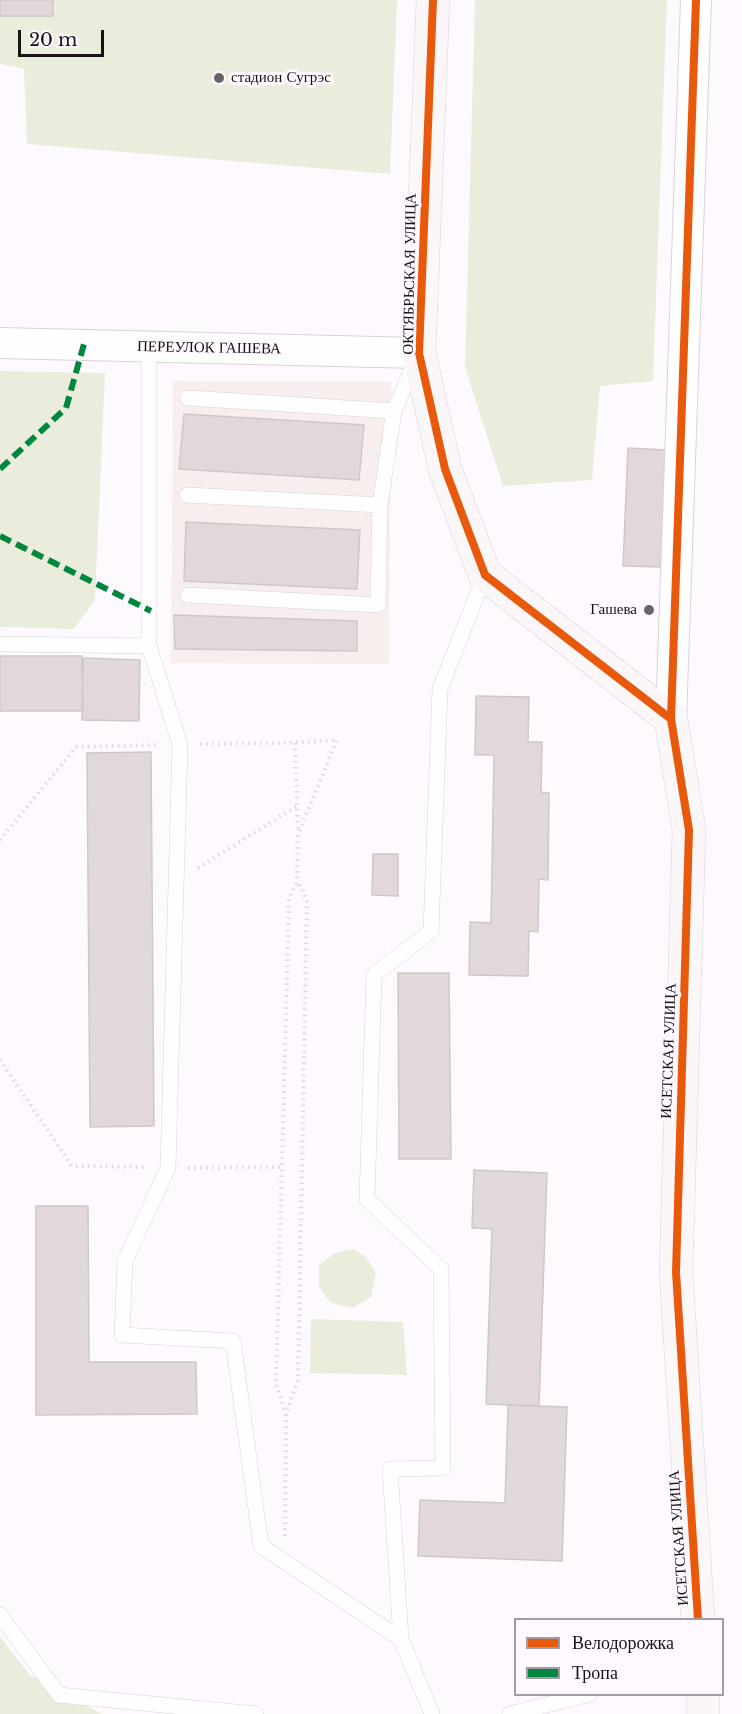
<!DOCTYPE html>
<meta charset="utf-8">
<style>
body{margin:0}
#map{position:relative;width:742px;height:1714px;overflow:hidden;background:#fef9fe;font-family:"Libre Baskerville",serif}
canvas{display:block}
.legend{position:absolute;left:514px;top:1618px;width:210px;height:78px;box-sizing:border-box;background:#fff8ff;border:2px solid #a39ca2;margin:0;padding:8px 10px;list-style:none;font-size:18px;color:#181217}
.legend li{display:flex;align-items:center;gap:12px;height:30px}
.legend b{width:30px;border:2px solid #a39ca2}
.scale{position:absolute;left:18px;top:30px;width:86px;height:27px;box-sizing:border-box;border:3px solid #181217;border-top:0;padding-left:8px;font-size:18px;line-height:21px;white-space:nowrap;color:#181217;-webkit-text-stroke:4px #fff8ff;paint-order:stroke}
</style>
<div id="map">
<canvas width="742" height="1714"></canvas>
<ul class="legend">
<li><b style="height:8px;background:#e8590c"></b>Велодорожка</li>
<li><b style="height:8px;background:#00873e"></b>Тропа</li>
</ul>
<div class="scale">20 m</div>
</div>
<script>
const ctx = document.querySelector('canvas').getContext('2d');
ctx.lineJoin = 'round';
function fill(path, color) { ctx.fillStyle = color; ctx.fill(path, 'evenodd'); }
const poly = rows => new Path2D(rows.map(r => 'M' + r).join(''));
function stroke(path, color, width, dash) { ctx.strokeStyle = color; ctx.lineWidth = width; ctx.lineCap = dash ? 'butt' : 'round'; ctx.setLineDash(dash || []); ctx.stroke(path); }
function write(font, color, halo, rows, align = 'center') {
  ctx.font = font + ' "Libre Baskerville",serif'; ctx.lineWidth = 6; ctx.setLineDash([]); ctx.textBaseline = 'middle'; ctx.strokeStyle = halo; ctx.fillStyle = color; for (const [text, x, y, turn = 0] of rows) {
    ctx.save(); ctx.translate(x, y); ctx.rotate((+turn || 0) * Math.PI / 180); ctx.textAlign = isNaN(turn) ? turn : align; if (halo) ctx.strokeText(text, 0, 0); ctx.fillText(text, 0, 0); ctx.restore();
  }
}
fill(poly([
 [173,381,391,382,389,664,171,663]
]), '#f8eeed');
fill(poly([
 [53,0,397,0,390,174,27,144,24,69,0,64,0,16,53,16],
 [475,0,667,0,653,381,600,386,592,480,503,486,465,367],
 [0,371,105,373,95,600,74,629,0,627],
 [353,1249,366,1257,376,1272,371,1297,352,1308,331,1303,319,1287,319,1265,335,1253],
 [311,1319,403,1322,407,1375,310,1373],
 [0,1637,30,1675,102,1714,0,1714]
]), '#eaeddb');
const building = poly([
 [0,0,53,0,53,16,0,16,0,0],
 [184,414,364,425,359,480,179,469,184,414],
 [628,448,666,450,661,567,623,566,628,448],
 [186,522,360,530,357,589,184,581,186,522],
 [174,615,357,621,357,651,175,649,174,615],
 [0,656,82,656,83,711,0,711,0,656],
 [83,658,140,660,139,721,82,720,83,658],
 [476,696,529,697,528,742,542,742,541,792,549,793,548,880,539,879,538,932,529,931,528,976,469,975,470,922,491,923,494,755,475,755,476,696],
 [151,752,154,1126,90,1127,87,753,151,752],
 [373,854,398,854,398,896,372,895,373,854],
 [398,973,449,973,451,1159,399,1159,398,973],
 [474,1170,547,1173,539,1406,486,1404,492,1229,472,1228,474,1170],
 [36,1206,88,1206,89,1362,196,1362,197,1414,36,1415,36,1206],
 [508,1405,567,1407,562,1561,418,1556,420,1500,505,1503,508,1405]
]);
fill(building, '#e2d7d9');
stroke(building, '#cfc8c9', 1.5);
const lane = poly([
 [149,347,149,646,180,745,168,1168,125,1261,122,1335,233,1341,261,1546,401,1639],
 [188,398,394,411],
 [187,495,380,505],
 [188,595,378,605,380,505,394,411,416,360],
 [0,644,149,646],
 [0,1615,59,1695,256,1714],
 [432,1714,401,1639,390,1469,443,1468,441,1269,367,1199,374,975,431,931,440,689,485,575],
 [510,1714,590,1694]
]);
const street = poly([
 [0,343,419,353],
 [671,719,696,0]
]);
const secondary = poly([
 [433,0,419,353,445,469,485,575,671,719,689,830,676,1272,698,1620],
 [703,1694,703,1714]
]);
stroke(lane, '#d8d3d8', 16);
stroke(street, '#d8d3d8', 32);
stroke(secondary, '#d8d3d8', 34);
stroke(poly([
 [295,743,298,832],
 [200,744,285,743,337,740,298,834,297,881,289,899,276,1385,286,1414],
 [0,840,76,747,159,745],
 [198,868,297,806],
 [0,1060,72,1166,144,1167],
 [188,1168,282,1167],
 [285,1536,286,1414,298,1380,307,900,298,882]
]), '#dcdadc', 4, [1.5, 4.5]);
stroke(lane, '#fffeff', 15);
stroke(street, '#fffeff', 30);
stroke(secondary, '#fbf7f8', 33);
stroke(poly([
 [0,469,66,408,84,344],
 [0,536,151,611]
]), '#00873e', 6, [12, 6]);
stroke(poly([
 [433,0,419,353,445,469,485,575,671,719,689,830,676,1272,698,1620],
 [671,719,696,0]
]), '#e8590c', 8);
for (const [x, y, r, color] of [
 [219,78,6,"#686368"],
 [649,610,6,"#686368"]
]) { const dot = new Path2D(); dot.arc(x, y, r, 0, 2 * Math.PI); ctx.fillStyle = color; ctx.fill(dot); stroke(dot, '#fff8ff', 2); }
write('15px', '#181217', '#fff8ff', [
 ["стадион Сугрэс",231,78],
 ["Гашева",637,610,"right"]
], 'left');
write('15px', '#181217', '#fff8ff', [
 ["ОКТЯБРЬСКАЯ УЛИЦА",410,274,-89],
 ["ПЕРЕУЛОК ГАШЕВА",209,348,1],
 ["ИСЕТСКАЯ УЛИЦА",669,1051,-88],
 ["ИСЕТСКАЯ УЛИЦА",679,1538,-94]
]);
</script>
